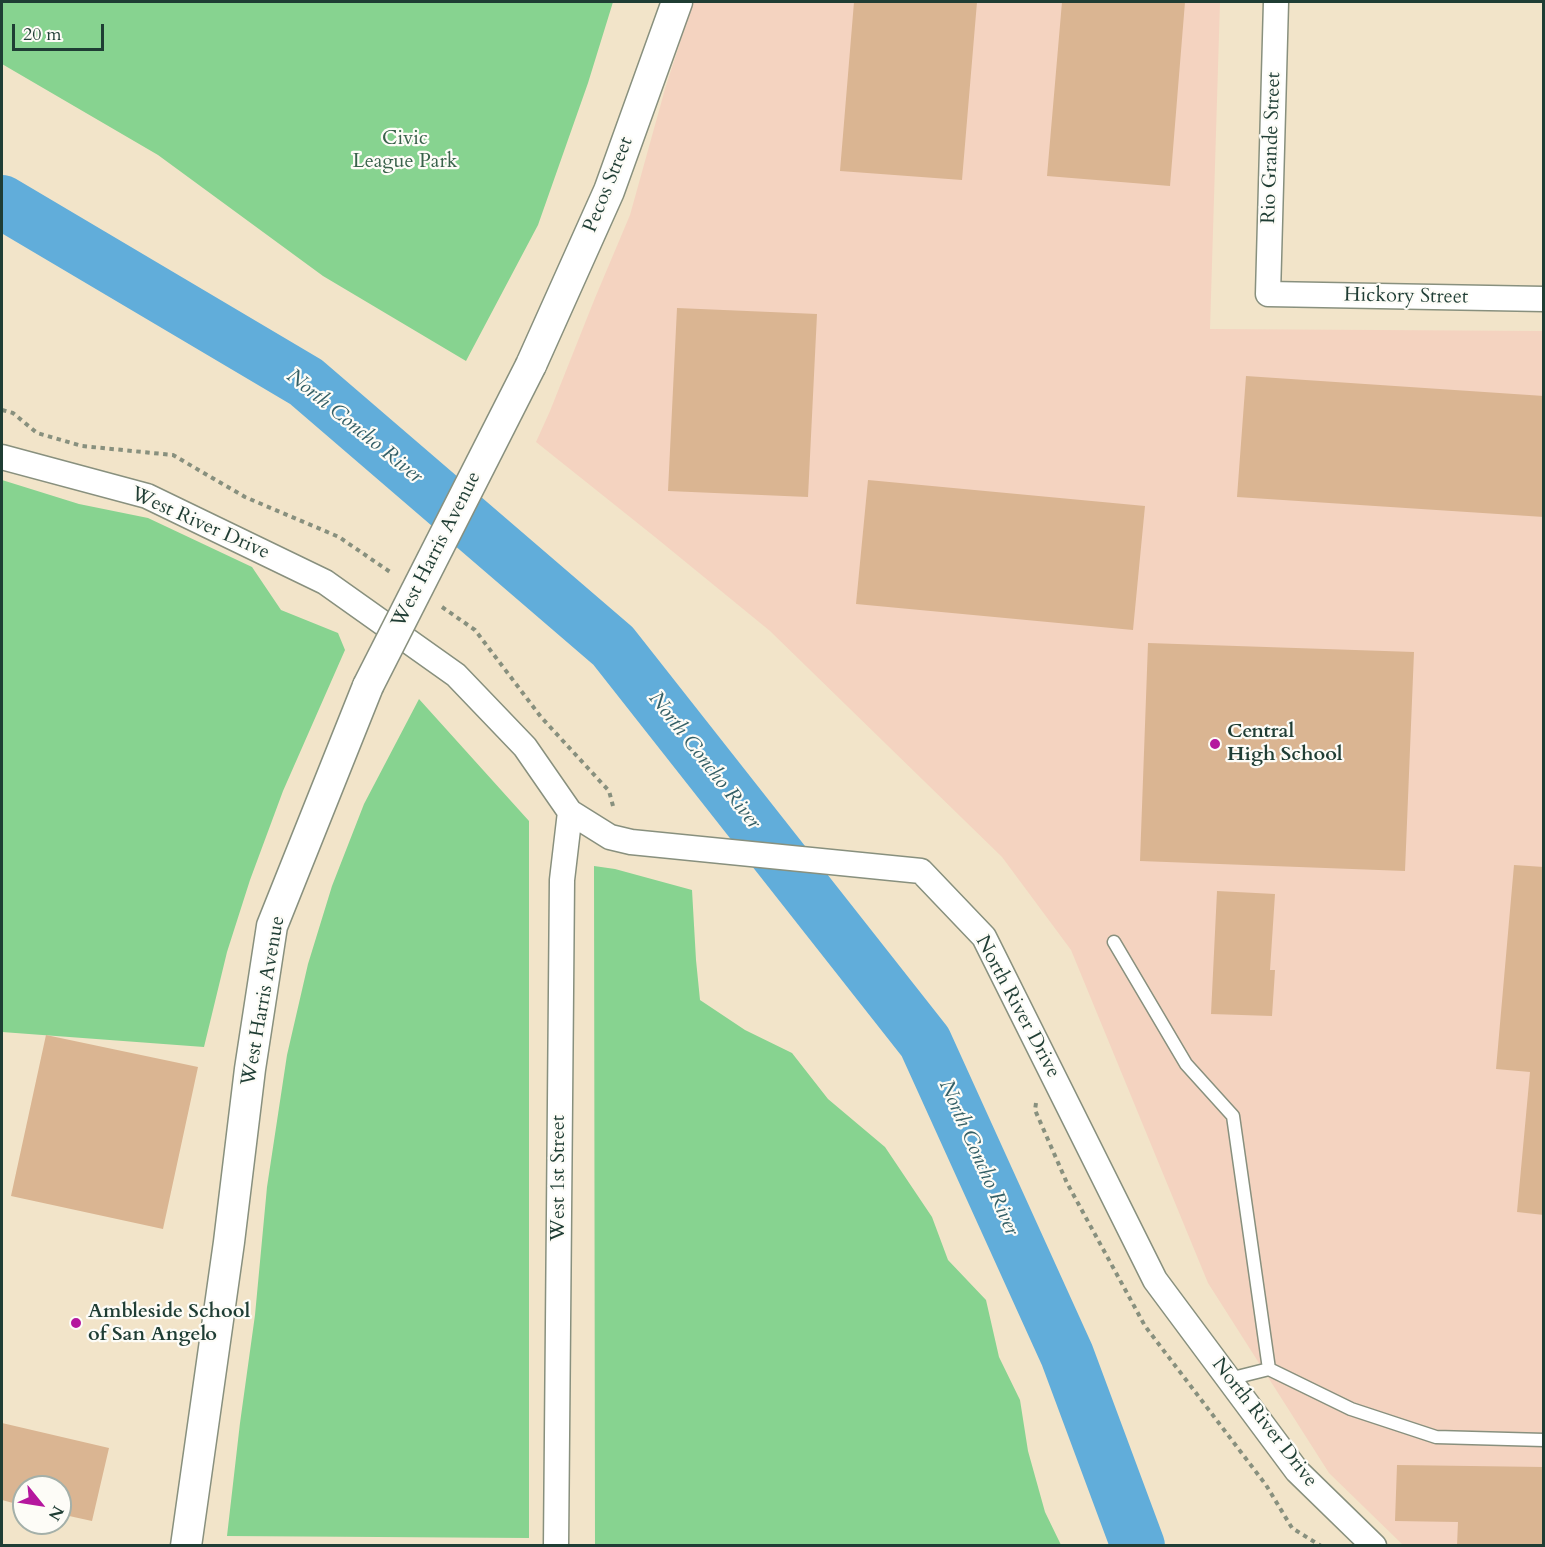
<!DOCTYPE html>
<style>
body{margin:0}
#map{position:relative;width:1545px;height:1547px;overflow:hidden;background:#f2e4c9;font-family:Cardo,serif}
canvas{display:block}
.frame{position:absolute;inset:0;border:3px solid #1f3d34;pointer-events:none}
.north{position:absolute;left:12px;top:1475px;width:60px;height:60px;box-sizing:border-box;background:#fdfcf7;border:2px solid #a4b0a9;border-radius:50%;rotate:120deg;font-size:16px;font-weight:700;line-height:24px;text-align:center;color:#1f3d34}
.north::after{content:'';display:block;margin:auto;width:21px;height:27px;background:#b5179e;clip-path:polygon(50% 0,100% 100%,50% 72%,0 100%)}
.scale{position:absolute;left:12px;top:24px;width:92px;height:27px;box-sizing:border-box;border:3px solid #1f3d34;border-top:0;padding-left:8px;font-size:18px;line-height:21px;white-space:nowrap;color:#1f3d34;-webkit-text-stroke:4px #fdfcf7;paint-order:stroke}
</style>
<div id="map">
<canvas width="1545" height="1547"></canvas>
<div class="frame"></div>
<div class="north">N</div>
<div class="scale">20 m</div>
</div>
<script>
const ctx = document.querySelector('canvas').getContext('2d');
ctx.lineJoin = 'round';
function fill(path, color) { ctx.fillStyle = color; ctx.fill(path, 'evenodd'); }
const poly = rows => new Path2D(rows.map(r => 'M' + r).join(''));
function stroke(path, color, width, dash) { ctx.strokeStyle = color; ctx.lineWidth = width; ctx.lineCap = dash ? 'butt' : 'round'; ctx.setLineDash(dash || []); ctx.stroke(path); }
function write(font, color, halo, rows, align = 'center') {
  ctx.font = font + ' Cardo,serif'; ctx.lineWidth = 4.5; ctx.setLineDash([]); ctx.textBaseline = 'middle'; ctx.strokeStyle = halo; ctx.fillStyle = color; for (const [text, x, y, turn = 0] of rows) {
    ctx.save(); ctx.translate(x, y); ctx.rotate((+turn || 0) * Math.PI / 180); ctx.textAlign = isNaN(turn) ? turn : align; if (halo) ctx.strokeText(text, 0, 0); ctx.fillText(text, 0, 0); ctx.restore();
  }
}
fill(poly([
 [693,2,1220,2,1210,329,1543,331,1543,1545,1403,1545,1329,1473,1208,1283,1071,950,1002,857,770,631,655,537,536,442,550,411,595,298,630,215,665,89]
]), '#f4d3c0');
fill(poly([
 [2,2,613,2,588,83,538,225,466,361,323,276,158,155,2,64],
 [2,480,79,504,148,518,252,567,281,610,338,633,345,650,283,791,250,880,227,952,204,1047,2,1032],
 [419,699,529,821,529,1538,227,1536,240,1423,255,1315,267,1187,287,1055,308,964,332,886,364,804],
 [594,866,615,869,692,890,696,960,700,1000,745,1030,792,1053,828,1099,885,1147,932,1217,948,1260,986,1300,999,1357,1020,1400,1028,1451,1045,1512,1061,1545,595,1545]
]), '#87d390');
stroke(poly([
 [2,202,306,382,613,646,925,1042,1067,1355,1138,1546]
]), '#61adda', 54);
fill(poly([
 [854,2,977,2,962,180,840,171],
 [1062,2,1185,2,1170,186,1047,176],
 [677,308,817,314,808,497,668,491],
 [1246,376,1544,396,1544,517,1237,497],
 [868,480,1145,506,1133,630,856,604],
 [1148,643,1414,652,1405,871,1140,861],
 [1514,865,1544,867,1544,1215,1517,1212,1530,1072,1496,1069],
 [1217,891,1275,894,1270,970,1275,970,1272,1016,1211,1014],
 [46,1035,198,1067,163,1229,11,1196],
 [2,1423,109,1448,92,1521,60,1514,60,1487,24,1487,24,1506,2,1500],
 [1397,1465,1544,1467,1544,1546,1457,1546,1458,1522,1395,1521]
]), '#dab592');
const service = poly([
 [1114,942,1186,1064,1233,1116,1269,1369,1229,1379],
 [1269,1369,1351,1409,1436,1437,1544,1440]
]);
const minor = poly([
 [1276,2,1268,294,1544,299],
 [2,457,147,496,325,582,456,675,525,747,570,812,610,837,631,842,921,871,984,937,1155,1280,1297,1471,1374,1546],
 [556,1546,562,880,570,812]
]);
const tertiary = poly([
 [531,365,609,191,677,2],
 [186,1546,229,1242,250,1069,272,926,368,686]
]);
stroke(service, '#88907e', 15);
stroke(minor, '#88907e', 27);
stroke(tertiary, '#88907e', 33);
stroke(poly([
 [2,410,13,413,37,433,82,446,173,455,245,497,339,537,393,574],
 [442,607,475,630,541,717,609,791,613,806],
 [1036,1103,1035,1110,1067,1183,1145,1326,1266,1485,1292,1528,1321,1546]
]), '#88907e', 4, [4.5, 4.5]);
stroke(service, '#fff', 12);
stroke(minor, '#fff', 24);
stroke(tertiary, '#fff', 30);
const tertiaryBridge = poly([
 [368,686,531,365]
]);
stroke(tertiaryBridge, '#88907e', 33, []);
stroke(tertiaryBridge, '#fff', 30);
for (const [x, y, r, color] of [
 [1215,744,6,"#b5179e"],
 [76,1323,6,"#b5179e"]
]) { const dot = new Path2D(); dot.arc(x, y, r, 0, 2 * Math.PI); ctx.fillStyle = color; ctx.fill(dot); stroke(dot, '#fdfcf7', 2); }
write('20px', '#39624b', '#fdfcf7', [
 ["Civic",405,139],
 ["League Park",405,162]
]);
write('20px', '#1f3d34', '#fdfcf7', [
 ["Rio Grande Street",1272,148,-88],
 ["Pecos Street",609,185,-68],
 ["Hickory Street",1406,297,1],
 ["West River Drive",200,524,24],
 ["West Harris Avenue",437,550,-63],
 ["West Harris Avenue",264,1001,-80],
 ["North River Drive",1017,1007,62],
 ["West 1st Street",559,1178,-90],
 ["North River Drive",1264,1423,52]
]);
write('bold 20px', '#1f3d34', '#fdfcf7', [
 ["Central",1227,732],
 ["High School",1227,755],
 ["Ambleside School",88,1312],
 ["of San Angelo",88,1335]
], 'left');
write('italic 21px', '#335f66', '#fdfcf7', [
 ["North Concho River",354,427,39],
 ["North Concho River",704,761,52],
 ["North Concho River",978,1158,66]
]);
</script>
